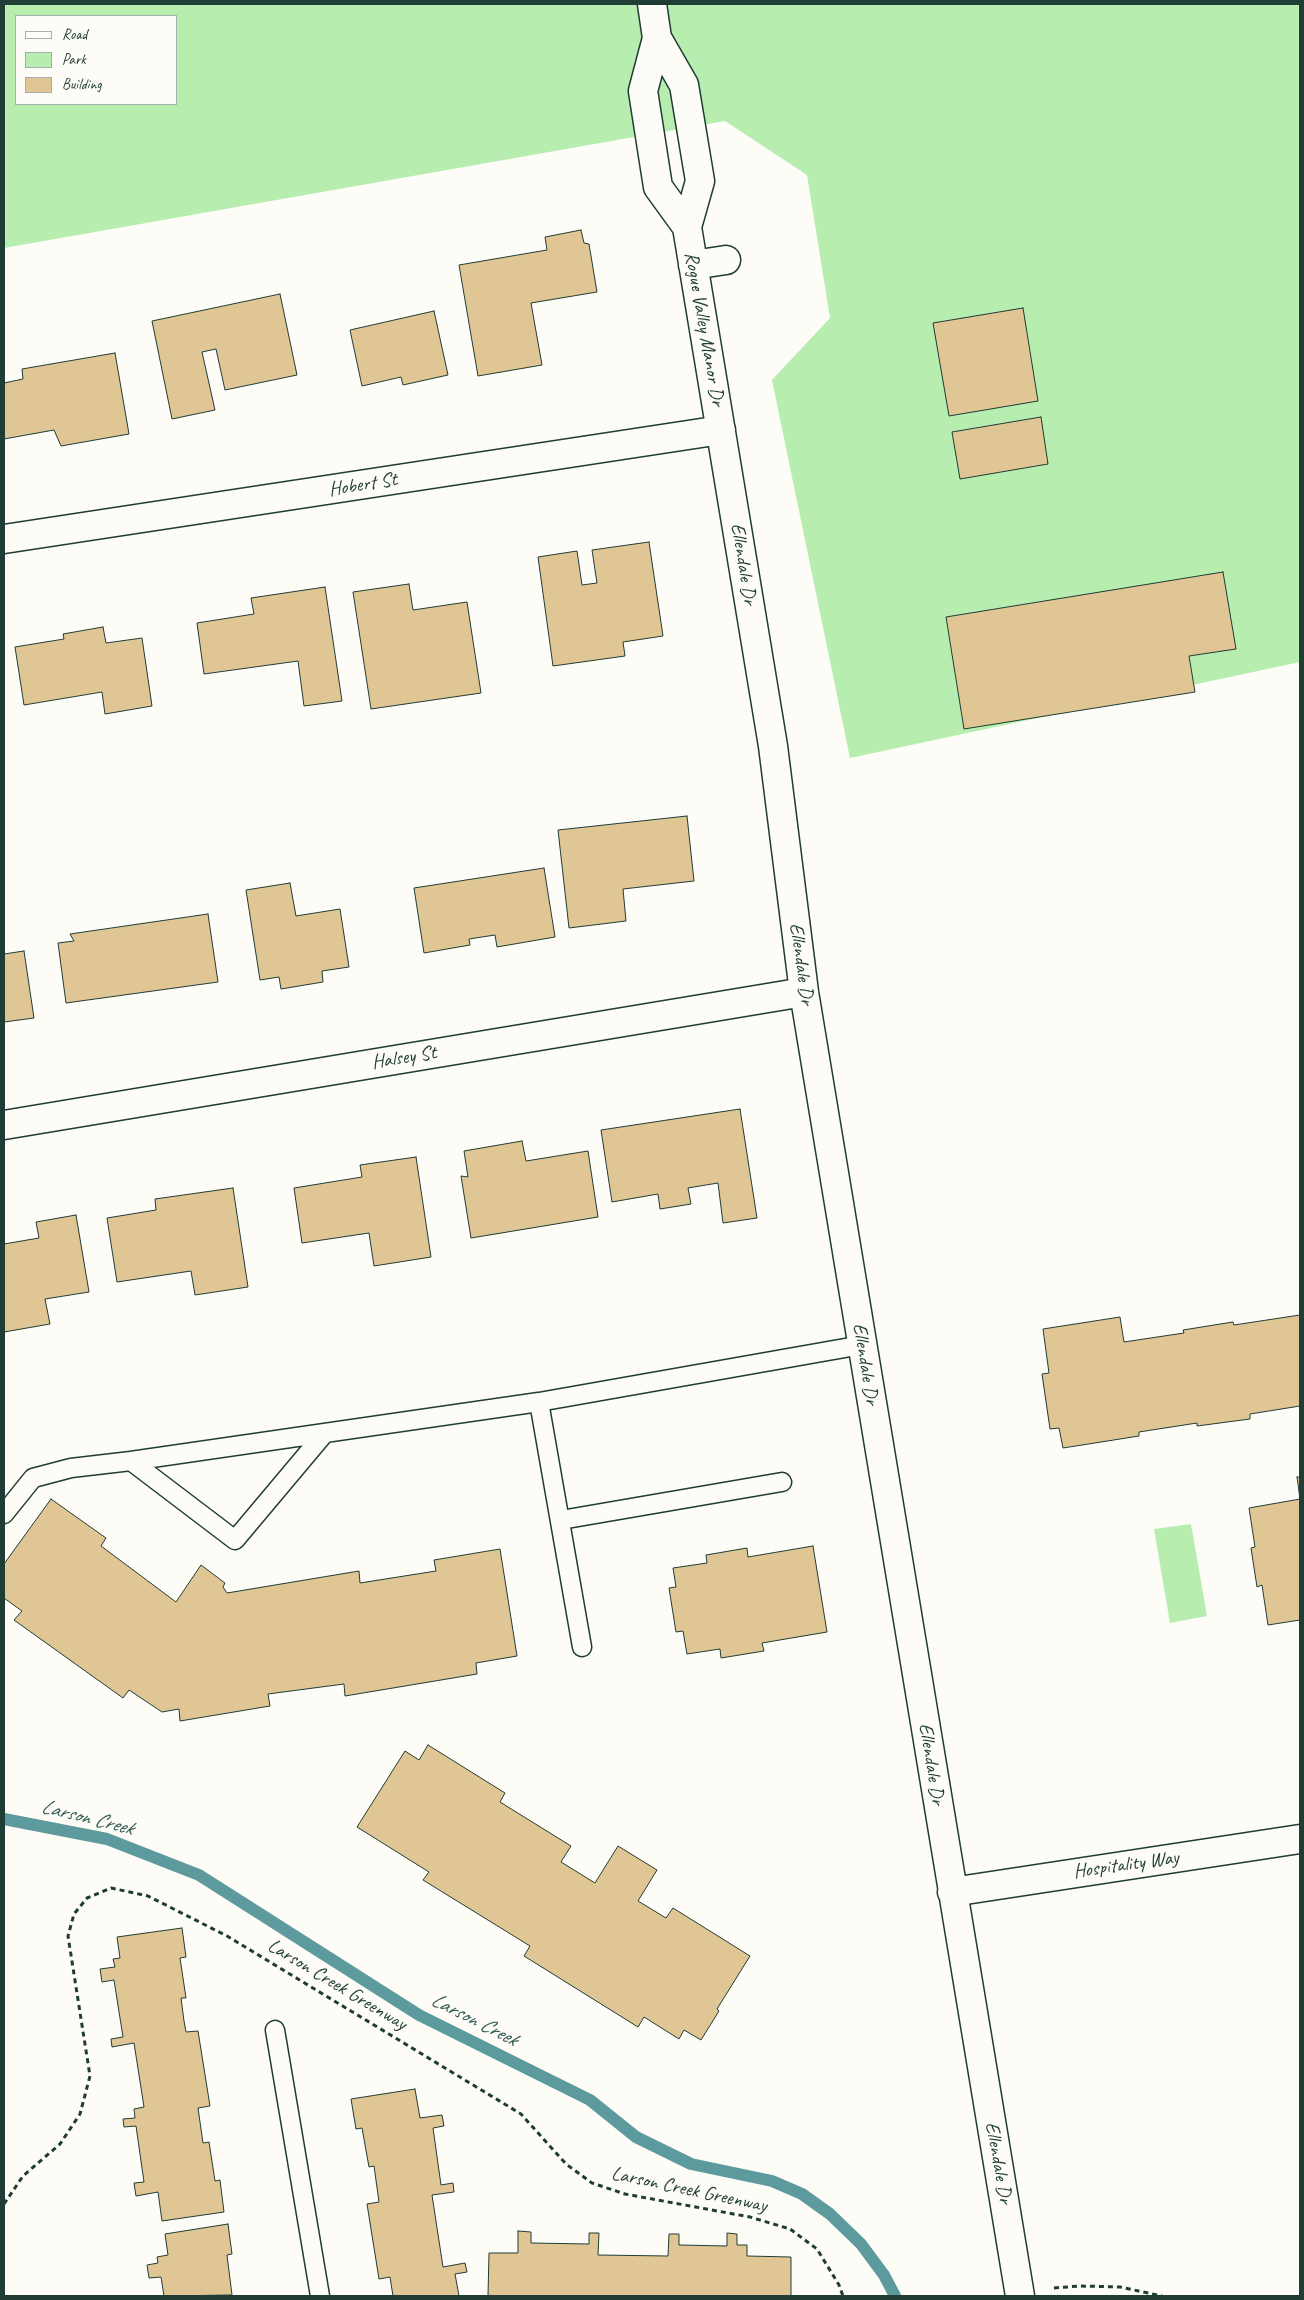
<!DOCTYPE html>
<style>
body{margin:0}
#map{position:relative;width:1304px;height:2300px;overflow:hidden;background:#fdfcf7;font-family:Caveat,sans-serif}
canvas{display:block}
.frame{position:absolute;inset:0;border:5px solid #1f3d34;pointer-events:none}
.legend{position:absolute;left:15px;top:15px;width:162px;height:90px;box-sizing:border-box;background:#fdfcf7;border:1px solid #a4b0a9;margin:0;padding:6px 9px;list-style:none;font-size:15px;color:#1f3d34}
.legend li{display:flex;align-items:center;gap:10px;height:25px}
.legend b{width:25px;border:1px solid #a4b0a9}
</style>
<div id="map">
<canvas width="1304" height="2300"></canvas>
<div class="frame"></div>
<ul class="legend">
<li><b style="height:6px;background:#fdfcf7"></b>Road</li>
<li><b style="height:14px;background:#b7edae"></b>Park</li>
<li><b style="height:14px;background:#e0c695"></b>Building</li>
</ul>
</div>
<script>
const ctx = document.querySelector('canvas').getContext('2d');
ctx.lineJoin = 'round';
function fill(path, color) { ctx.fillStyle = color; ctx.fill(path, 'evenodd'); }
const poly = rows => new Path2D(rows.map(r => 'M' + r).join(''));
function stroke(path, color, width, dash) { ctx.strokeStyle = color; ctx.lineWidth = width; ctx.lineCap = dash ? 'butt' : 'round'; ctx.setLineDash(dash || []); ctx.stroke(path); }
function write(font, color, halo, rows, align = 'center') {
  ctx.font = font + ' Caveat,sans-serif'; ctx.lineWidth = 4; ctx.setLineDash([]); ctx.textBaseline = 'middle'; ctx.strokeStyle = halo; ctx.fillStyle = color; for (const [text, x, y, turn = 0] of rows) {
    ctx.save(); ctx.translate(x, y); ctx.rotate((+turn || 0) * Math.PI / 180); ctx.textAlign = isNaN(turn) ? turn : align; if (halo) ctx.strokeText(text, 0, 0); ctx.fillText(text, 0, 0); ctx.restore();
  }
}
fill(poly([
 [4,4,1300,4,1300,662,850,758,772,380,830,318,807,175,725,121,4,248],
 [16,16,176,16,176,104,16,104],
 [1191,1524,1207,1616,1170,1623,1154,1529]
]), '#b7edae');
stroke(poly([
 [4,1819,107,1839,199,1875,419,2015,590,2100,636,2137,691,2164,772,2181,802,2194,830,2214,861,2244,884,2275,895,2296]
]), '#5d9a9d', 12);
const building = poly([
 [581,230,584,243,589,244,597,292,531,303,542,365,478,376,459,265,547,250,545,237,581,230],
 [280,294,297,375,225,390,216,349,202,352,215,410,172,419,152,321,280,294],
 [1023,308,1038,401,949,416,933,323,1023,308],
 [434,311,448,375,403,385,401,377,362,386,350,330,434,311],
 [115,353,129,434,61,446,54,430,4,439,4,383,23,379,22,369,115,353],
 [1041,417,1048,464,960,479,952,432,1041,417],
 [649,542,663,636,623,642,625,656,553,666,538,557,577,551,582,585,597,583,592,550,649,542],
 [1223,572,1236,649,1189,656,1195,692,964,729,946,617,1223,572],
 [409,584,413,610,467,602,481,693,371,709,353,592,409,584],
 [325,587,342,701,304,706,298,661,204,674,197,623,254,614,251,598,325,587],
 [103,627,106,643,142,638,152,706,105,714,102,692,24,705,15,647,64,639,63,634,103,627],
 [687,816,694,881,623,889,626,921,569,928,558,830,687,816],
 [544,868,555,937,497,947,495,935,469,939,470,945,424,953,414,888,544,868],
 [290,883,296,916,340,909,349,967,322,971,323,982,281,989,279,977,260,980,246,890,290,883],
 [208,914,218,982,66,1003,58,943,74,941,70,934,208,914],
 [24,951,34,1018,4,1022,4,954,24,951],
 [740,1109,757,1218,723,1223,718,1183,688,1188,691,1204,660,1209,658,1194,612,1202,601,1130,740,1109],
 [522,1141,526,1161,588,1151,598,1217,471,1238,461,1176,468,1177,464,1151,522,1141],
 [416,1157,431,1257,374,1266,369,1233,302,1243,294,1188,362,1177,360,1165,416,1157],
 [233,1188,248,1287,195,1295,191,1271,117,1282,107,1218,156,1210,155,1199,233,1188],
 [76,1215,89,1292,45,1299,50,1324,4,1332,4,1244,39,1238,36,1222,76,1215],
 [1300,1315,1300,1406,1250,1414,1250,1419,1197,1426,1197,1423,1139,1432,1139,1436,1063,1448,1059,1428,1050,1429,1042,1374,1049,1373,1043,1329,1120,1317,1124,1342,1184,1333,1183,1330,1233,1322,1234,1325,1300,1315],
 [1297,1477,1300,1477,1300,1620,1268,1625,1262,1585,1257,1587,1251,1548,1255,1547,1249,1508,1300,1499,1297,1477],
 [51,1499,106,1538,101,1546,176,1602,201,1565,225,1583,223,1587,227,1593,359,1571,360,1583,436,1571,434,1560,500,1549,517,1656,476,1663,477,1674,345,1696,344,1684,268,1694,270,1706,180,1721,179,1709,162,1712,129,1690,123,1698,14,1620,22,1611,4,1598,4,1564,51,1499],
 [813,1546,827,1632,762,1643,764,1651,721,1658,720,1649,687,1654,683,1631,676,1632,669,1588,676,1587,673,1568,707,1563,706,1555,747,1548,748,1557,813,1546],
 [428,1745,505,1793,500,1802,571,1846,561,1862,595,1883,618,1846,657,1870,638,1901,666,1918,673,1908,750,1956,717,2009,719,2011,701,2040,684,2030,679,2039,644,2017,638,2027,524,1956,530,1946,423,1880,429,1872,357,1827,405,1751,419,1760,428,1745],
 [182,1928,186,1957,180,1958,186,1998,181,1998,184,2021,186,2032,198,2031,210,2106,198,2108,203,2143,209,2142,215,2181,220,2180,224,2212,162,2221,158,2192,136,2196,134,2183,144,2182,136,2126,124,2127,123,2119,135,2118,134,2109,144,2107,134,2043,112,2047,111,2039,123,2037,114,1980,102,1982,100,1969,115,1967,113,1959,120,1958,117,1937,182,1928],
 [415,2089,420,2118,442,2115,444,2126,433,2128,441,2185,453,2183,454,2192,432,2195,443,2267,465,2263,467,2272,455,2274,459,2296,393,2296,390,2277,379,2279,367,2204,379,2202,374,2166,369,2167,362,2128,356,2129,351,2099,415,2089],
 [228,2224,232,2254,227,2255,232,2295,164,2296,161,2277,149,2278,147,2265,158,2263,157,2257,168,2255,165,2234,228,2224],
 [518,2231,531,2232,531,2243,589,2244,589,2233,599,2233,598,2255,668,2256,669,2234,679,2234,679,2245,727,2246,727,2233,737,2234,737,2245,747,2245,747,2256,791,2257,791,2296,488,2296,489,2253,518,2253,518,2231]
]);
fill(building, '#e0c695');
stroke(building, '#1f3d34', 1);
const service = poly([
 [324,1434,235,1540,131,1461,539,1402],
 [4,1514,33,1478,71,1468,131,1461],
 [561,1520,782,1482],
 [582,1647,539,1402,862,1345],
 [275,2030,320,2296]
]);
const minor = poly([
 [652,4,657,38,684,85,700,181,687,227,773,746,804,992,1020,2296],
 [657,38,643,91,658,187,687,227],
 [693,265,726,260],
 [4,539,721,430],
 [4,1125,804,992],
 [952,1892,1300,1839]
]);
stroke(service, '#1f3d34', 21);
stroke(minor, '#1f3d34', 31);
stroke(poly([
 [4,2204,23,2176,60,2144,80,2114,90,2076,68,1936,74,1914,87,1898,111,1888,148,1896,227,1936,521,2114,566,2164,592,2183,625,2194,750,2217,790,2229,817,2249,839,2285,843,2296],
 [1054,2288,1080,2286,1120,2287,1162,2296]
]), '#1f3d34', 3, [5, 4]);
stroke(service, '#fdfcf7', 18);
stroke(minor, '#fdfcf7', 28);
write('20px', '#1f3d34', '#fdfcf7', [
 ["Rogue Valley Manor Dr",704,329,80],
 ["Hobert St",363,485,-9],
 ["Ellendale Dr",743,564,81],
 ["Ellendale Dr",801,964,82],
 ["Halsey St",404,1058,-9],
 ["Ellendale Dr",865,1364,81],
 ["Ellendale Dr",931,1764,81],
 ["Hospitality Way",1126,1865,-8],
 ["Larson Creek Greenway",337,1985,31],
 ["Ellendale Dr",998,2163,80],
 ["Larson Creek Greenway",689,2190,12]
]);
write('italic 21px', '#345c57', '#fdfcf7', [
 ["Larson Creek",87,1818,14],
 ["Larson Creek",474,2020,27]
]);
</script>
